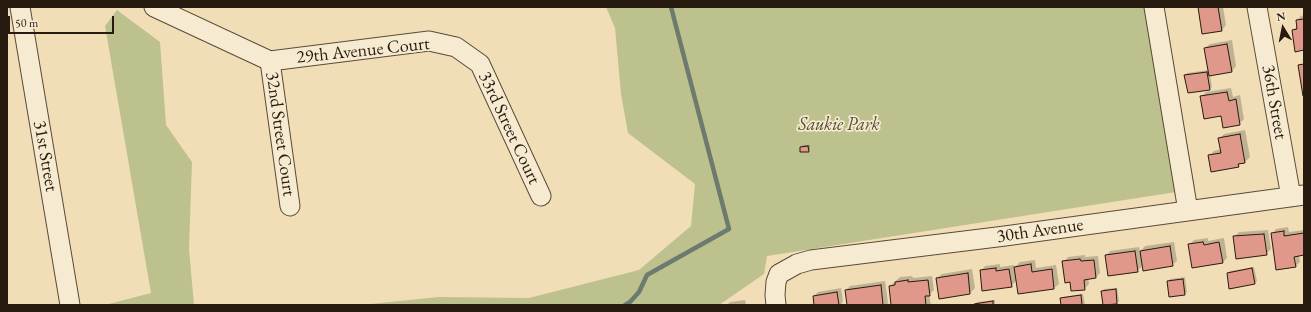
<!DOCTYPE html>
<style>
body{margin:0}
#map{position:relative;width:1311px;height:312px;overflow:hidden;background:#f1deb7;font-family:"EB Garamond",serif}
canvas{display:block}
.frame{position:absolute;inset:0;border:8px solid #271a0e;pointer-events:none}
.north{position:absolute;left:1263px;top:8px;width:40px;height:40px;-webkit-text-stroke:3px #f6ead0;paint-order:stroke;rotate:350deg;font-size:11px;font-weight:700;line-height:16px;text-align:center;color:#271a0e}
.north::after{content:'';display:block;margin:auto;width:14px;height:18px;background:#271a0e;clip-path:polygon(50% 0,100% 100%,50% 72%,0 100%)}
.scale{position:absolute;left:8px;top:16px;width:106px;height:18px;box-sizing:border-box;border:2px solid #271a0e;border-top:0;padding-left:5px;font-size:12px;line-height:14px;white-space:nowrap;color:#271a0e;-webkit-text-stroke:3px #f6ead0;paint-order:stroke}
</style>
<div id="map">
<canvas width="1311" height="312"></canvas>
<div class="frame"></div>
<div class="north">N</div>
<div class="scale">50 m</div>
</div>
<script>
const ctx = document.querySelector('canvas').getContext('2d');
ctx.lineJoin = 'round';
function fill(path, color) { ctx.fillStyle = color; ctx.fill(path, 'evenodd'); }
const poly = rows => new Path2D(rows.map(r => 'M' + r).join(''));
function stroke(path, color, width, dash) { ctx.strokeStyle = color; ctx.lineWidth = width; ctx.lineCap = dash ? 'butt' : 'round'; ctx.setLineDash(dash || []); ctx.stroke(path); }
function write(font, color, halo, rows, align = 'center') {
  ctx.font = font + ' "EB Garamond",serif'; ctx.lineWidth = 3.5; ctx.setLineDash([]); ctx.textBaseline = 'middle'; ctx.strokeStyle = halo; ctx.fillStyle = color; for (const [text, x, y, turn = 0] of rows) {
    ctx.save(); ctx.translate(x, y); ctx.rotate((+turn || 0) * Math.PI / 180); ctx.textAlign = isNaN(turn) ? turn : align; if (halo) ctx.strokeText(text, 0, 0); ctx.fillText(text, 0, 0); ctx.restore();
  }
}
fill(poly([
 [606,7,1163,7,1195,189,767,256,764,274,719,305,361,305,439,297,529,298,639,270,691,226,695,184,628,133,621,94,615,28],
 [117,10,160,42,166,125,192,162,189,249,194,305,105,305,151,293,105,26]
]), '#bcc18d');
fill(poly([
 [1199,7,1223,7,1226,25,1222,30,1203,33],
 [1304,15,1304,49,1293,30,1298,26,1297,20,1301,16],
 [1232,40,1236,66,1232,71,1210,75,1212,87,1210,89,1189,92,1185,75,1187,73,1209,70,1205,48,1210,44],
 [1231,88,1233,97,1240,95,1244,119,1239,124,1222,115,1201,97,1206,92],
 [1245,130,1250,157,1245,162,1242,162,1238,166,1210,155,1214,151,1222,149,1220,138,1224,134],
 [803,145,810,145,810,149,808,151,801,148],
 [1288,227,1289,232,1304,230,1304,254,1299,255,1300,262,1296,266,1272,234,1276,229],
 [1268,230,1271,249,1266,254,1234,237,1239,232],
 [1208,238,1208,241,1224,238,1227,258,1222,263,1189,245,1194,240],
 [1174,242,1177,261,1172,265,1143,265,1137,271,1106,256,1110,251,1139,247,1140,252,1145,246],
 [1085,255,1085,257,1098,256,1100,273,1096,277,1088,278,1089,284,1084,289,1070,281,1063,262,1068,257],
 [1035,260,1036,268,1056,265,1059,284,1054,288,1019,293,1017,280,1011,286,981,271,985,266,1000,264,1000,267,1014,265,1014,268,1020,262],
 [1254,267,1257,281,1254,284,1228,273,1230,271],
 [972,269,975,288,970,293,940,298,937,278,942,274],
 [912,276,913,278,932,276,934,290,929,295,931,305,892,305,890,286,900,277],
 [1185,277,1187,292,1185,294,1170,296,1168,282,1170,279],
 [885,281,888,303,886,305,848,305,846,290,850,286],
 [841,288,843,301,841,305,815,305,814,296,818,292],
 [1117,288,1119,301,1117,303,1102,292,1104,289],
 [1083,294,1085,305,1062,305,1061,299,1063,297],
 [745,300,746,305,727,305,730,302],
 [995,300,995,305,975,305,977,302]
]), '#0003');
stroke(poly([
 [625,305,630,302,639,292,647,275,729,229,671,7]
]), '#6d7b6f', 4.5);
const building = poly([
 [1198,7,1218,7,1222,31,1202,34,1198,7],
 [1304,19,1304,50,1295,52,1292,30,1297,29,1296,20,1304,19],
 [1227,44,1232,72,1209,76,1204,48,1227,44],
 [1304,64,1304,96,1303,96,1298,65,1304,64],
 [1207,72,1210,90,1188,93,1184,75,1207,72],
 [1227,92,1229,101,1236,99,1240,125,1223,128,1221,116,1204,119,1200,96,1227,92],
 [1240,134,1245,163,1238,164,1239,167,1211,172,1208,155,1221,153,1218,138,1240,134],
 [808,146,809,152,800,152,800,147,808,146],
 [1284,231,1284,236,1304,233,1304,255,1294,257,1296,267,1276,270,1271,233,1284,231],
 [1264,234,1267,255,1236,259,1233,236,1264,234],
 [1203,242,1204,245,1219,242,1223,263,1192,268,1188,244,1203,242],
 [1170,246,1173,266,1143,271,1140,251,1170,246],
 [1135,251,1138,272,1108,276,1105,255,1135,251],
 [1080,259,1081,261,1094,260,1096,278,1084,280,1085,290,1071,291,1070,282,1065,283,1062,261,1080,259],
 [1031,264,1032,272,1052,269,1054,289,1018,294,1014,267,1031,264],
 [996,268,996,271,1009,269,1012,287,982,291,980,270,996,268],
 [1252,268,1255,284,1229,289,1227,273,1252,268],
 [968,273,970,294,939,299,936,278,968,273],
 [1183,279,1185,295,1169,297,1167,281,1183,279],
 [908,280,908,282,928,280,930,296,925,296,926,305,891,305,889,286,895,285,895,282,908,280],
 [881,285,883,305,847,305,845,290,881,285],
 [1116,289,1117,304,1103,305,1101,291,1116,289],
 [837,292,839,305,814,305,813,296,837,292],
 [1081,295,1082,305,1061,305,1060,298,1081,295],
 [993,301,993,305,974,305,974,304,993,301]
]);
fill(building, '#e0988a');
stroke(building, '#271a0e', 1);
const minor = poly([
 [20,7,70,305],
 [154,7,270,61],
 [1154,7,1188,211],
 [1257,7,1291,197],
 [270,61,429,41,456,47,480,64,541,196],
 [270,61,290,206],
 [776,305,775,295,776,282,779,274,797,264,811,260,1005,236,1304,195]
]);
stroke(minor, '#5a4b38', 21);
stroke(minor, '#f6ead0', 19);
write('18px', '#271a0e', '#f6ead0', [
 ["29th Avenue Court",363,51,-6],
 ["36th Street",1274,102,80],
 ["33rd Street Court",509,128,65],
 ["32nd Street Court",280,134,82],
 ["31st Street",45,156,80],
 ["30th Avenue",1040,231,-8]
]);
write('italic 18px', '#544c34', '#f6ead0', [
 ["Saukie Park",839,125]
]);
</script>
